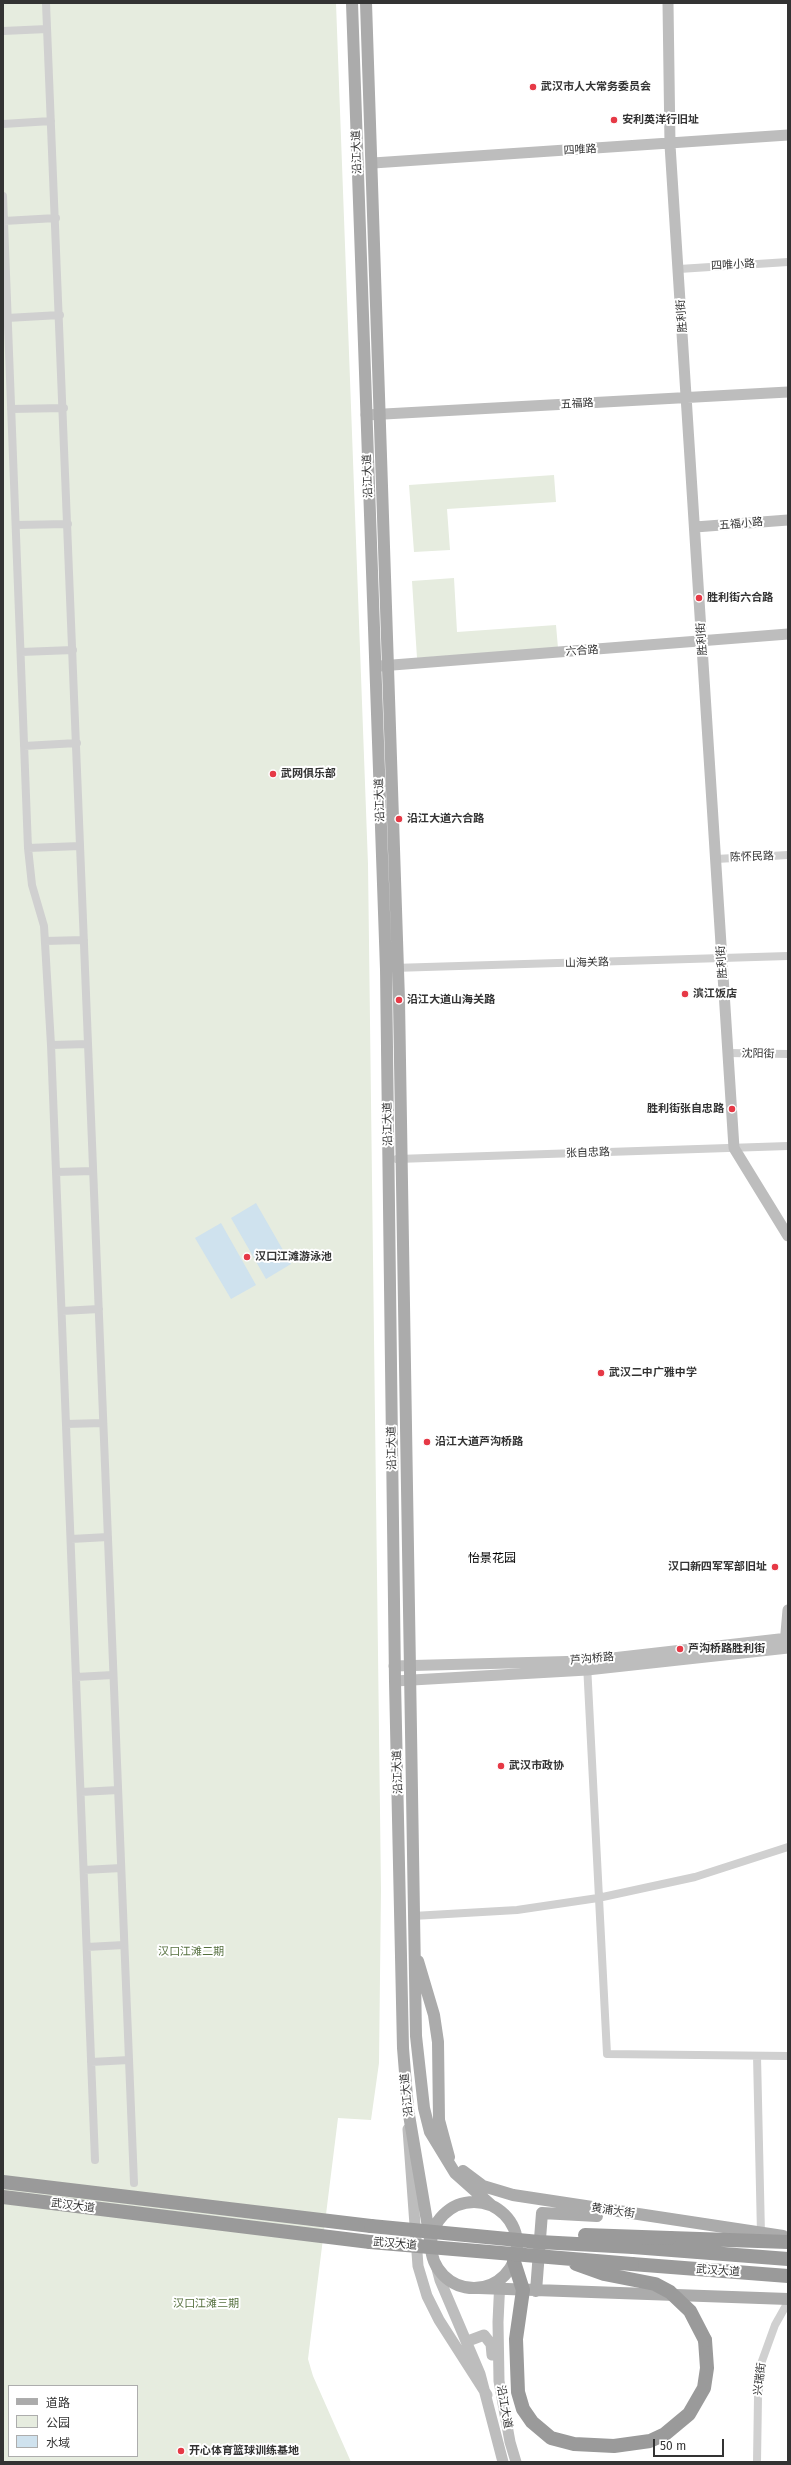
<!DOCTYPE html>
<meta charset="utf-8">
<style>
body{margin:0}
#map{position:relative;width:791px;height:2465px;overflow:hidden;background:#fff;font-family:"Fira Sans","Noto Sans SC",sans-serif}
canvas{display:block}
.frame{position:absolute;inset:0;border:4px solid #333;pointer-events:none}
.legend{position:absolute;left:8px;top:2385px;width:130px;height:72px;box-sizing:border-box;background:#fff;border:1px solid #adadad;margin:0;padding:5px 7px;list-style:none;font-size:12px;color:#333}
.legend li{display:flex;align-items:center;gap:8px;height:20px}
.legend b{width:20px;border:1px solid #adadad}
.scale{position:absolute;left:653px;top:2439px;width:71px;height:18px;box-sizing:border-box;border:2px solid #333;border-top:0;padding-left:5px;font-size:12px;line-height:14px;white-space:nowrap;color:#333;-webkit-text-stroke:3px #fff;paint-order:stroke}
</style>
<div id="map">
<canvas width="791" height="2465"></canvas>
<div class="frame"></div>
<ul class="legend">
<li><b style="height:5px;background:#ababab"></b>道路</li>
<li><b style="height:11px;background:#e6ecdf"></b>公园</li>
<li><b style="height:11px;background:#cfe2ee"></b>水域</li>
</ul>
<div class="scale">50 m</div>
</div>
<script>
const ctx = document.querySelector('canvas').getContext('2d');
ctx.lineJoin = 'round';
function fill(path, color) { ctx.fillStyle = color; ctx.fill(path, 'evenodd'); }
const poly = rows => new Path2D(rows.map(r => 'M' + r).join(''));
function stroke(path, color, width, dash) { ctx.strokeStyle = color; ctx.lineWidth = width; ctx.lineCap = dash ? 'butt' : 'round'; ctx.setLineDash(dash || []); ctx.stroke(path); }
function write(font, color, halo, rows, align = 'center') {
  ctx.font = font + ' "Fira Sans","Noto Sans SC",sans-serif'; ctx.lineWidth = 4; ctx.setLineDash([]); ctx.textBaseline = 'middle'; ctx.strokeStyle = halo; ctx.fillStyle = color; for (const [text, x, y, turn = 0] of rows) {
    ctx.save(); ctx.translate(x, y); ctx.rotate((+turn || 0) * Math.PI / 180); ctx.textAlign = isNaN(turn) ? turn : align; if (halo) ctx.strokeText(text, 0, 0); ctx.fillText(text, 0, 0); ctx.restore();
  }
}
fill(poly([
 [3,3,336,3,368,864,381,1890,379,2063,371,2120,338,2118,308,2359,313,2376,351,2462,3,2462],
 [9,2386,137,2386,137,2456,9,2456],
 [554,475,556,502,447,509,450,550,414,552,409,485],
 [454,578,457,632,556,625,558,648,417,658,412,581]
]), '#e6ecdf');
fill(poly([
 [256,1203,291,1264,266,1279,231,1218],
 [221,1223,256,1285,231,1299,195,1238]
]), '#cfe2ee');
stroke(poly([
 [46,3,134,2183],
 [3,31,47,29],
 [3,124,51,121],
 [3,196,28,848,32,885,44,926,51,1045,95,2160],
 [4,221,56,218],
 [679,269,788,262],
 [7,318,60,315],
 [11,409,64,408],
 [16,525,68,524],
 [21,652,73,650],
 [24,746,77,743],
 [28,848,80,846],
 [716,859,788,855],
 [45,941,84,940],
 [393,968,788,956],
 [51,1045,88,1044],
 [728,1053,788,1054],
 [397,1159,788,1146],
 [56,1172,93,1171],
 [62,1311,99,1309],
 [66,1424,103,1423],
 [71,1539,108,1537],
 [587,1664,607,2054,788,2056],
 [76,1677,113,1675],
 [81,1792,118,1790],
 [84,1870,121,1868],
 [413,1916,517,1910,598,1898,695,1877,788,1847],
 [87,1947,124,1945],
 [757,2056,761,2234],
 [91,2062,129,2060],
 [757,2462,758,2397,762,2361,775,2325,788,2302]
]), '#d0d0d0', 8);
stroke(poly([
 [668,3,670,145,734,1148,788,1236],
 [373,163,788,135],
 [366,415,788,392],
 [695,527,788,520],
 [380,666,788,634],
 [785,1644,788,1610],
 [394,1666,586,1661,788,1638],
 [395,1681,587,1670,788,1648],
 [408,2129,418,2266,427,2296,439,2320,487,2395],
 [436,2265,440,2280,480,2374,503,2462],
 [500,2279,498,2322,499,2381,510,2442,516,2462],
 [468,2341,484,2335,491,2344,492,2355]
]), '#bdbdbd', 11);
stroke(poly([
 [352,3,386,969,395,1681,403,2048,408,2109,430,2239],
 [366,3,399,1000,416,2036,424,2108,430,2132,455,2173,491,2205],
 [418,1961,434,2015,438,2042,439,2120,449,2157],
 [463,2171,483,2186,513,2195,783,2236],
 '431 2245a43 43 0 1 1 86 0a43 43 0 1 1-86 0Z',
 [479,2288,788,2299],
 [536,2291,542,2213,597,2216]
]), '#ababab', 12);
stroke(poly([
 [3,2182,371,2226],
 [3,2197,370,2242],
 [670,2238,788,2242],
 [633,2247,788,2259],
 [514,2262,523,2290,516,2339,518,2392,523,2409,532,2422,551,2438,574,2444,614,2446,650,2441,665,2434,689,2414,704,2388,707,2368,705,2340],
 [632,2264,788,2276]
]), '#9a9a9a', 14);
stroke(poly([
 [371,2226,539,2242,633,2247],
 [585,2235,670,2238],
 [370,2242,632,2264],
 [576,2264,604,2274,655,2284,670,2292,690,2311,705,2340]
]), '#9a9a9a', 14);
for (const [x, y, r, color] of [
 [533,87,4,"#e63946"],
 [614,120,4,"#e63946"],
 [699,598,4,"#e63946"],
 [273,774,4,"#e63946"],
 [399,819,4,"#e63946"],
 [685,994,4,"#e63946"],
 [399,1000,4,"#e63946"],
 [732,1109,4,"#e63946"],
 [247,1257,4,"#e63946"],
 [601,1373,4,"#e63946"],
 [427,1442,4,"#e63946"],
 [775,1567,4,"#e63946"],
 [680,1649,4,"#e63946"],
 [501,1766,4,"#e63946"],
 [181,2451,4,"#e63946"]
]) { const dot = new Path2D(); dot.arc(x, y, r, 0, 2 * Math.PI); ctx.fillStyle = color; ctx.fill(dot); stroke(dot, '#fff', 1.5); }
write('bold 11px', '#333', '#fff', [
 ["武汉市人大常务委员会",541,87],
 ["安利英洋行旧址",622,120],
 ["胜利街六合路",707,598],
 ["武网俱乐部",281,774],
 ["沿江大道六合路",407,819],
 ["滨江饭店",693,994],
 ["沿江大道山海关路",407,1000],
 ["胜利街张自忠路",724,1109,"right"],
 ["汉口江滩游泳池",255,1257],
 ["武汉二中广雅中学",609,1373],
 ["沿江大道芦沟桥路",435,1442],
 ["汉口新四军军部旧址",767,1567,"right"],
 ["芦沟桥路胜利街",688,1649],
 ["武汉市政协",509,1766],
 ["开心体育篮球训练基地",189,2451]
], 'left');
write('11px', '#333', '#fff', [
 ["四唯路",580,150,-3],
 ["沿江大道",357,152,-92],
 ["四唯小路",733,265,-3],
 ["胜利街",682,316,-94],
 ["五福路",577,404,-3],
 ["沿江大道",368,476,-92],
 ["五福小路",741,524,-5],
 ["胜利街",702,639,-94],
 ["六合路",582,651,-4],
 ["沿江大道",380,800,-92],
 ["陈怀民路",752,857,-2],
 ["胜利街",722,962,-94],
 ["山海关路",587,963,-2],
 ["沈阳街",758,1054,1],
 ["沿江大道",388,1124,-91],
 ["张自忠路",588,1153,-2],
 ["沿江大道",392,1448,-91],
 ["芦沟桥路",592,1659,-5],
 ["沿江大道",398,1772,-92],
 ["沿江大道",407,2095,-96],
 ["武汉大道",73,2206,7],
 ["黄浦大街",613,2211,8],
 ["武汉大道",395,2244,5],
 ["武汉大道",718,2271,4],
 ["兴瑞街",760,2379,-83],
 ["沿江大道",504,2407,80]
]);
write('11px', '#56703f', '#fff', [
 ["汉口江滩二期",191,1952],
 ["汉口江滩三期",206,2304]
]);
write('12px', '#000', '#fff', [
 ["怡景花园",492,1559]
]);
</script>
